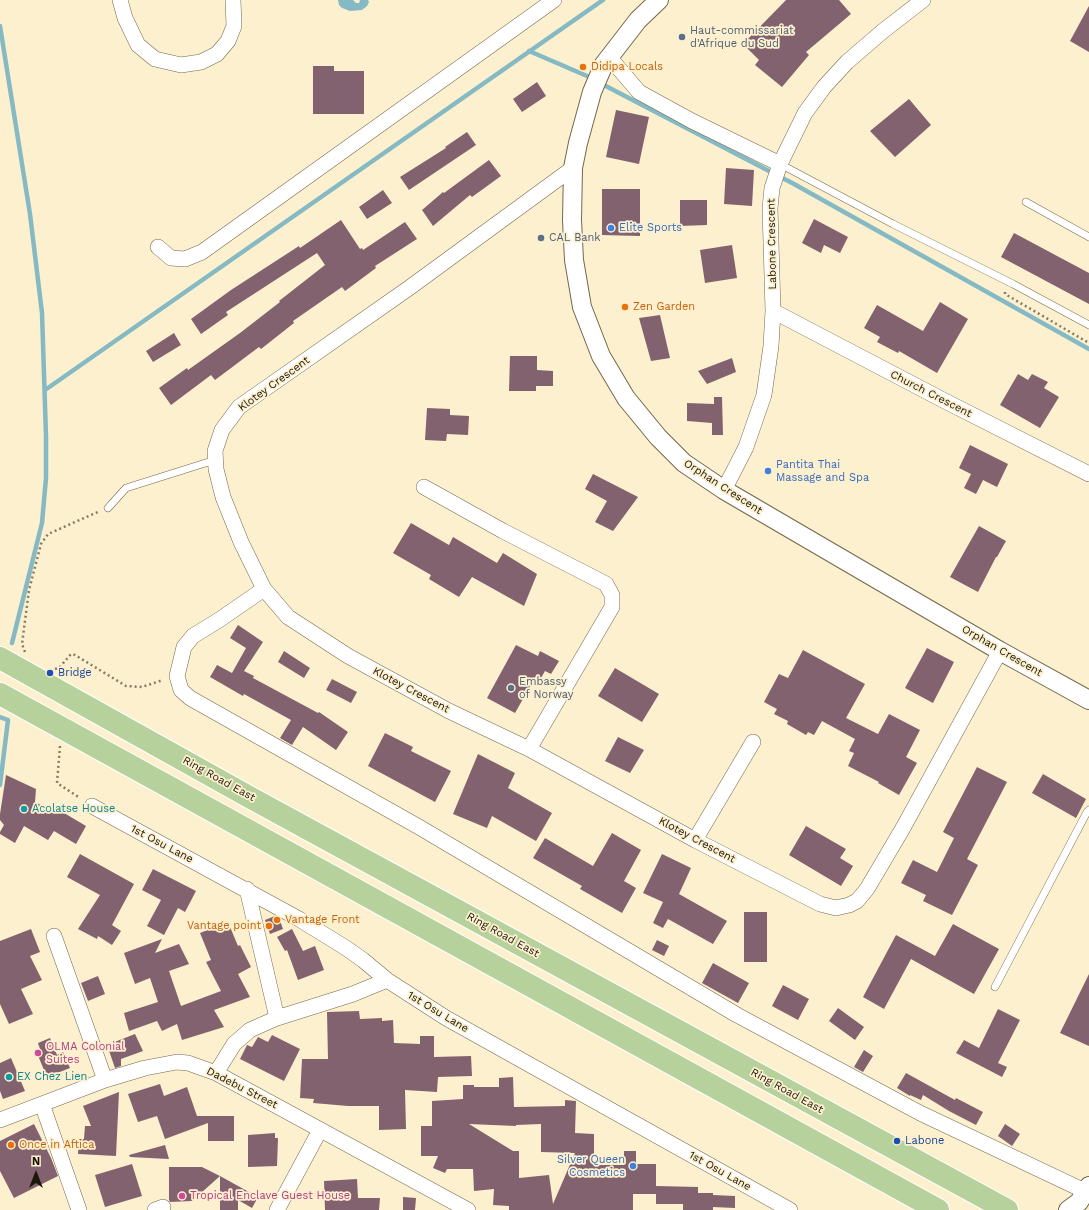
<!DOCTYPE html>
<style>
body{margin:0}
#map{position:relative;width:1089px;height:1210px;overflow:hidden;background:#fdf0cf;font-family:"Work Sans",sans-serif}
canvas{display:block}
.north{position:absolute;left:16px;top:1154px;width:40px;height:40px;-webkit-text-stroke:3px #fdf0cf;paint-order:stroke;rotate:0deg;font-size:11px;font-weight:700;line-height:16px;text-align:center;color:#1b170b}
.north::after{content:'';display:block;margin:auto;width:14px;height:18px;background:#1b170b;clip-path:polygon(50% 0,100% 100%,50% 72%,0 100%)}
</style>
<div id="map">
<canvas width="1089" height="1210"></canvas>
<div class="north">N</div>
</div>
<script>
const ctx = document.querySelector('canvas').getContext('2d');
ctx.lineJoin = 'round';
function fill(path, color) { ctx.fillStyle = color; ctx.fill(path, 'evenodd'); }
const poly = rows => new Path2D(rows.map(r => 'M' + r).join(''));
function stroke(path, color, width, dash) { ctx.strokeStyle = color; ctx.lineWidth = width; ctx.lineCap = dash ? 'butt' : 'round'; ctx.setLineDash(dash || []); ctx.stroke(path); }
function write(font, color, halo, rows, align = 'center') {
  ctx.font = font + ' "Work Sans",sans-serif'; ctx.lineWidth = 3.5; ctx.setLineDash([]); ctx.textBaseline = 'middle'; ctx.strokeStyle = halo; ctx.fillStyle = color; for (const [text, x, y, turn = 0] of rows) {
    ctx.save(); ctx.translate(x, y); ctx.rotate((+turn || 0) * Math.PI / 180); ctx.textAlign = isNaN(turn) ? turn : align; if (halo) ctx.strokeText(text, 0, 0); ctx.fillText(text, 0, 0); ctx.restore();
  }
}
fill(poly([
 [338,0,353,0,356,3,359,3,360,0,368,0,369,2,367,6,362,10,350,11,342,8,339,5]
]), '#85b9c3');
stroke(poly([
 [0,26,30,214,42,313,46,436,46,478,42,523,12,643],
 [529,51,594,79],
 [600,83,794,184,1089,349],
 [45,390,603,0],
 [0,717,8,720,0,785]
]), '#85b9c3', 4.5);
fill(poly([
 [786,0,839,0,851,14,806,52,809,55,782,87,755,65,759,60,743,44],
 [1089,6,1089,52,1070,41],
 [313,66,334,66,334,71,364,71,364,114,313,114],
 [537,82,546,96,522,112,513,99],
 [909,99,931,125,895,157,870,131],
 [616,110,649,117,639,164,606,157],
 [467,132,476,145,409,190,400,177,446,148,445,147],
 [489,160,501,176,472,197,470,195,433,226,422,210,443,192,444,193],
 [726,168,754,170,752,206,724,204],
 [602,189,640,189,640,236,602,235],
 [383,190,392,203,367,219,359,207],
 [680,200,707,200,707,225,680,226],
 [814,219,848,237,840,253,824,245,821,253,802,243],
 [341,220,360,249,362,248,363,250,405,222,417,239,375,266,376,268,345,291,342,287,293,321,294,323,261,349,259,347,215,380,211,375,171,405,159,388,187,368,188,370,240,333,280,302,279,301,325,265,317,253,226,312,228,315,201,334,191,319,231,290,299,246,300,248],
 [1014,233,1089,273,1089,304,1001,257],
 [732,245,737,278,705,283,700,250],
 [940,302,968,319,937,373,899,351,898,353,877,342,880,337,864,328,877,305,923,331],
 [660,315,670,358,651,361,639,318],
 [174,333,181,345,153,362,146,351],
 [510,356,537,356,537,370,553,371,553,386,536,386,536,391,509,391],
 [732,358,736,372,707,384,698,371],
 [1018,374,1028,380,1032,374,1048,382,1044,388,1059,397,1040,428,1000,405],
 [714,397,722,397,723,435,712,435,712,423,687,421,687,403,714,404],
 [427,408,450,409,450,415,469,416,468,435,447,434,446,441,425,440],
 [970,445,1008,464,997,487,983,480,976,494,964,488,971,474,959,468],
 [593,474,638,497,613,531,595,522,607,501,585,489],
 [411,523,449,545,453,537,497,563,503,553,537,574,524,606,472,577,459,597,429,579,431,575,393,553],
 [979,526,1006,541,997,557,996,557,978,592,950,577],
 [238,625,263,642,244,671,254,676,253,678,318,713,319,712,348,732,336,750,303,727,292,745,280,738,291,720,244,694,243,696,210,677,217,665,232,673,246,648,230,638],
 [516,645,538,656,540,651,559,661,551,674,545,671,541,678,536,676,515,713,487,698],
 [927,648,954,662,933,703,905,688],
 [803,650,865,684,846,718,878,734,889,714,920,730,906,757,917,763,899,795,878,783,879,782,848,766,854,753,849,751,855,739,822,721,814,735,808,732,806,735,787,724,788,721,774,714,777,709,764,702,779,674,788,678],
 [284,651,310,668,304,678,278,662],
 [615,668,659,694,642,722,598,696],
 [332,679,357,692,351,703,326,690],
 [385,733,413,747,411,751,451,771,435,802,368,766],
 [618,737,644,750,630,773,605,761],
 [478,754,515,773,508,788,552,813,536,841,492,816,487,828,453,814],
 [977,767,1007,782,967,859,978,865,952,915,923,901,926,895,901,883,913,860,937,872,954,838,943,832],
 [1043,774,1086,799,1076,818,1032,793],
 [6,775,36,789,35,802,52,811,54,807,86,826,76,844,54,831,48,840,24,826,15,843,0,834,0,832,4,825,0,820,0,814],
 [806,826,846,849,840,858,853,866,841,886,789,855],
 [612,833,641,850,624,881,636,888,622,913,580,889,582,886,533,858,545,838,593,866],
 [80,854,134,884,112,925,121,931,112,945,98,936,97,939,78,929,100,895,67,877],
 [662,854,691,868,679,894,727,921,713,944,668,919,663,928,653,923,663,902,643,893],
 [153,869,196,891,185,912,178,908,164,935,147,926,161,900,142,890],
 [744,912,767,912,767,962,744,962],
 [275,916,279,918,283,929,270,934,265,920],
 [228,922,238,946,240,945,251,967,238,974,250,997,214,1010,224,1027,182,1040,177,1024,162,1031,157,1021,129,1031,124,1013,158,1002,150,978,135,984,124,953,162,939,155,953,179,944,189,964,169,971,181,1006,221,991,206,962,211,960,200,933],
 [953,924,999,949,974,994,911,959,884,1009,863,997,896,935,935,956],
 [31,929,40,952,30,956,42,980,21,989,33,1014,9,1024,0,1004,0,941],
 [292,929,303,951,315,946,324,970,298,980,287,950,285,951,277,937],
 [657,940,669,946,664,956,652,950],
 [713,963,749,983,738,1003,702,983],
 [1089,974,1089,1046,1060,1033],
 [98,976,105,994,88,1001,81,983],
 [783,985,809,999,798,1020,772,1006],
 [838,1008,864,1027,855,1040,829,1021],
 [998,1009,1020,1020,998,1063,1007,1067,1002,1077,956,1053,964,1040,979,1048],
 [359,1011,360,1019,382,1018,382,1021,393,1020,394,1043,420,1044,420,1036,434,1036,434,1057,471,1056,472,1076,438,1077,437,1092,405,1090,406,1129,379,1130,379,1106,348,1106,313,1103,314,1099,300,1098,302,1059,328,1059,327,1012],
 [135,1034,143,1051,121,1059,121,1066,115,1068,107,1045],
 [272,1035,300,1049,284,1081,240,1059,247,1045,252,1047,258,1037,268,1042],
 [50,1038,57,1055,63,1052,70,1068,47,1077,36,1051,40,1049,38,1043],
 [864,1050,873,1056,863,1072,854,1067],
 [11,1058,25,1091,3,1099,0,1091,0,1063],
 [906,1073,955,1100,956,1098,983,1112,976,1125,949,1111,923,1095,921,1100,910,1095,910,1096,897,1088],
 [513,1077,514,1107,565,1106,565,1100,576,1101,575,1133,594,1134,594,1165,624,1165,624,1151,636,1151,636,1164,656,1164,656,1194,633,1194,633,1210,509,1210,509,1206,493,1205,494,1189,474,1191,473,1169,447,1169,445,1173,433,1168,438,1156,421,1156,421,1126,432,1126,432,1101,463,1099,463,1085,474,1085,474,1087,499,1087,499,1078],
 [469,1124,516,1126,516,1125,541,1124,541,1152,575,1153,553,1204,549,1175,519,1178,519,1151,513,1151],
 [160,1084,164,1096,187,1087,197,1116,234,1116,234,1141,208,1141,208,1123,165,1139,157,1116,138,1122,128,1094],
 [119,1092,116,1156,78,1154,79,1139,84,1139,85,1126,91,1126,83,1106],
 [34,1124,51,1158,58,1176,14,1198,0,1171,0,1141],
 [1005,1124,1020,1134,1012,1146,998,1136],
 [275,1133,275,1138,278,1138,277,1166,248,1167,248,1135],
 [165,1145,169,1159,130,1157,129,1155],
 [132,1164,142,1196,105,1207,95,1175],
 [169,1167,202,1167,220,1176,192,1201,170,1202,169,1200],
 [220,1176,258,1197,252,1208,238,1200,238,1210,220,1210],
 [357,1179,358,1198,380,1198,379,1210,325,1210,324,1181],
 [656,1186,698,1187,698,1193,713,1193,713,1195,735,1196,735,1208,713,1207,713,1210,683,1210,683,1204,656,1204],
 [403,1197,416,1198,415,1210,403,1210]
]), '#82626f');
const service = poly([
 [780,164,893,224,1013,284,1089,325],
 [1026,202,1089,237],
 [108,508,126,488,215,460],
 [995,987,1087,812,1089,810]
]);
const minor = poly([
 [120,0,125,18,138,45,155,59,181,65,201,62,217,54,228,41,234,26,233,0],
 [609,57,639,92,692,121,780,164],
 [573,168,409,288,239,407,222,430,215,451,216,469,223,497,241,542,264,589,288,617,348,656,449,711,529,749,695,840,820,904,836,908,849,905,857,901,867,889,903,828,1000,651],
 [158,247,171,258,185,259,202,252,554,0],
 [773,311,943,400,1089,474],
 [424,487,503,531,606,584,612,595,612,607,529,749],
 [724,490,746,447,764,395,771,346,773,311,770,208,772,188,780,164,805,113,824,87,847,62,883,31,923,0],
 [264,589,219,620,193,636,184,647,177,676,181,690,190,698,419,827,737,1015,920,1113,1089,1193],
 [92,806,299,919,346,948,363,960,387,980,446,1018,790,1210],
 [695,840,753,742],
 [247,889,277,1018],
 [54,936,105,1080],
 [216,1073,234,1044,250,1030,277,1018,353,994,387,980],
 [42,1104,79,1210],
 [0,1120,105,1080,145,1068,177,1062,188,1063,216,1073,468,1210],
 [155,1210,163,1207],
 [277,1210,320,1130]
]);
const tertiary = poly([
 [659,0,638,20,604,64,592,92,578,143,573,168,572,220,574,260,582,307,601,356,626,398,658,437,684,463,724,490,1000,651,1089,700],
 [1068,1210,1079,1202,1089,1186]
]);
const primary = poly([
 [0,658,251,798,1007,1210],
 [0,694,938,1210]
]);
stroke(service, '#73684b', 8);
stroke(minor, '#73684b', 16);
stroke(tertiary, '#73684b', 20);
stroke(primary, '#fff', 24);
stroke(poly([
 [1005,292,1005,294,1089,343],
 [25,652,22,644,29,590,41,544,48,534,100,511],
 [55,669,59,668,71,654,75,655,126,686,142,687,163,680],
 [60,746,57,783,80,798]
]), '#847c66', 2.5, [2, 3]);
stroke(service, '#fff', 7);
stroke(minor, '#fff', 15);
stroke(tertiary, '#fff', 18);
stroke(primary, '#b6d19b', 22);
for (const [x, y, r, color] of [
 [682,37,4,"#5c6f8a"],
 [583,67,4,"#e8710a"],
 [611,228,4,"#3f7fe0"],
 [541,238,4,"#5c6f8a"],
 [625,307,4,"#e8710a"],
 [768,471,4,"#3f7fe0"],
 [50,673,4,"#1a4fb4"],
 [511,688,4,"#5c6f8a"],
 [24,809,4,"#0f9aa8"],
 [277,920,4,"#e8710a"],
 [269,926,4,"#e8710a"],
 [38,1053,4,"#d1479c"],
 [9,1077,4,"#0f9aa8"],
 [897,1141,4,"#1a4fb4"],
 [11,1145,4,"#e8710a"],
 [633,1166,4,"#3f7fe0"],
 [182,1196,4,"#d1479c"]
]) { const dot = new Path2D(); dot.arc(x, y, r, 0, 2 * Math.PI); ctx.fillStyle = color; ctx.fill(dot); stroke(dot, '#fdf0cf', 1.5); }
write('11px', '#4e5e75', '#fdf0cf', [
 ["Haut-commissariat",690,31],
 ["d'Afrique du Sud",690,44],
 ["CAL Bank",549,238],
 ["Embassy",519,682],
 ["of Norway",519,695]
], 'left');
write('11px', '#c56008', '#fdf0cf', [
 ["Didipa Locals",591,67],
 ["Zen Garden",633,307],
 ["Vantage Front",285,920],
 ["Vantage point",261,926,"right"],
 ["Once in Aftica",19,1145]
], 'left');
write('11px', '#366cbe', '#fdf0cf', [
 ["Elite Sports",619,228],
 ["Pantita Thai",776,465],
 ["Massage and Spa",776,478],
 ["Silver Queen",625,1160,"right"],
 ["Cosmetics",625,1173,"right"]
], 'left');
write('11px', '#1b170b', '#fdf0cf', [
 ["Labone Crescent",772,244,-91],
 ["Klotey Crescent",274,384,-36],
 ["Church Crescent",931,394,27],
 ["Orphan Crescent",723,487,33],
 ["Orphan Crescent",1002,651,30],
 ["Klotey Crescent",411,690,28],
 ["Ring Road East",219,779,29],
 ["Klotey Crescent",697,840,28],
 ["1st Osu Lane",162,844,28],
 ["Ring Road East",503,935,29],
 ["1st Osu Lane",438,1012,31],
 ["Dadebu Street",242,1088,27],
 ["Ring Road East",787,1091,29],
 ["1st Osu Lane",720,1171,29]
]);
write('11px', '#164399', '#fdf0cf', [
 ["Bridge",58,673],
 ["Labone",905,1141]
], 'left');
write('11px', '#0d838f', '#fdf0cf', [
 ["Acolatse House",32,809],
 ["EX Chez Lien",17,1077]
], 'left');
write('11px', '#b23c85', '#fdf0cf', [
 ["OLMA Colonial",46,1047],
 ["Suites",46,1060],
 ["Tropical Enclave Guest House",190,1196]
], 'left');
</script>
